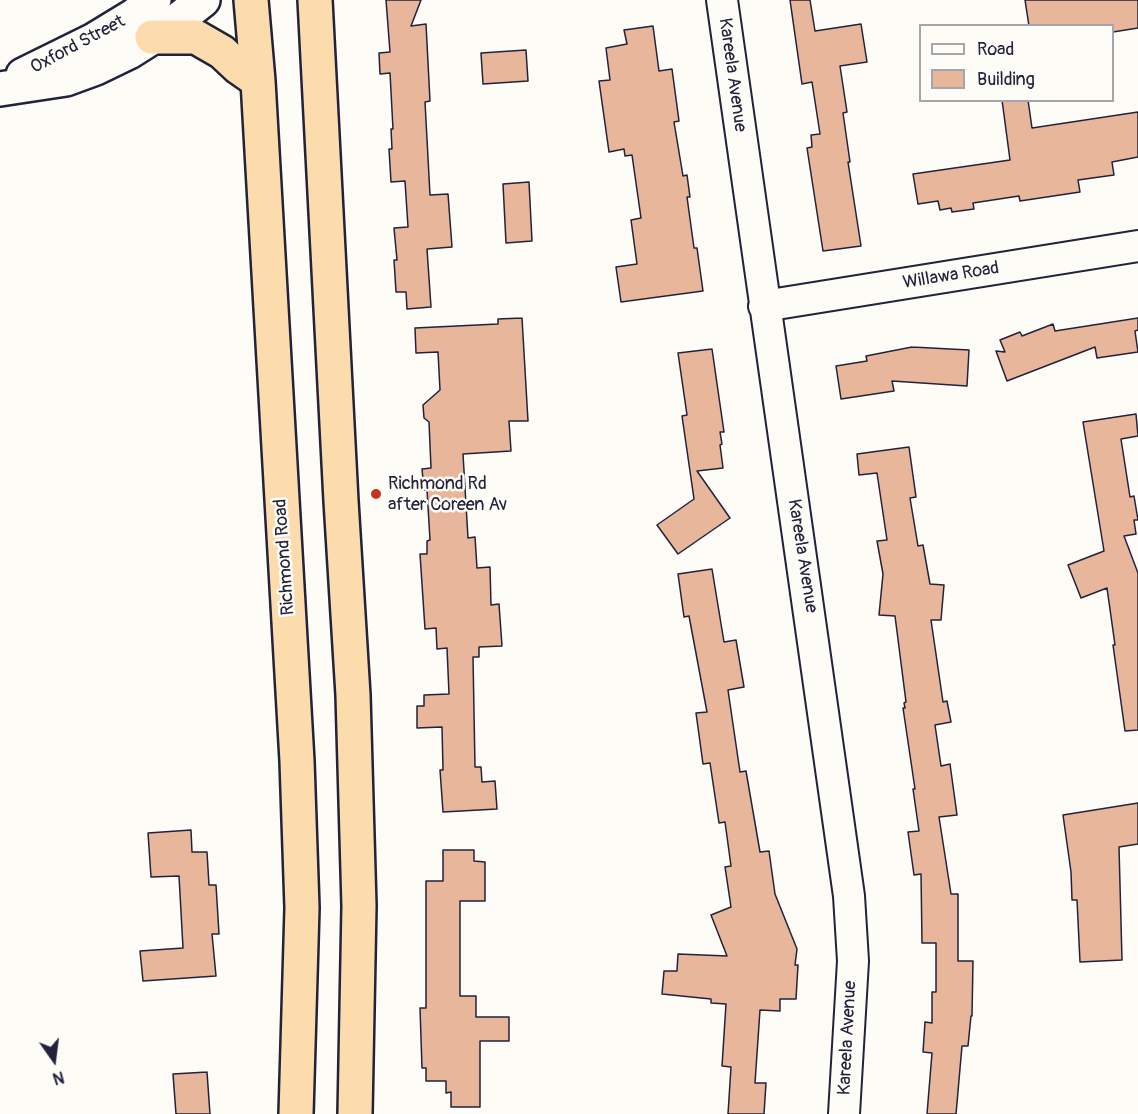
<!DOCTYPE html>
<style>
body{margin:0}
#map{position:relative;width:1138px;height:1114px;overflow:hidden;background:#fdfcf7;font-family:Pangolin,sans-serif}
canvas{display:block}
.legend{position:absolute;left:919px;top:24px;width:195px;height:78px;box-sizing:border-box;background:#fdfcf7;border:2px solid #a5a5ac;margin:0;padding:8px 10px;list-style:none;font-size:18px;color:#22223b}
.legend li{display:flex;align-items:center;gap:12px;height:30px}
.legend b{width:30px;border:2px solid #a5a5ac}
.north{position:absolute;left:24px;top:1030px;width:60px;height:60px;-webkit-text-stroke:4px #fdfcf7;paint-order:stroke;rotate:166deg;font-size:16px;font-weight:700;line-height:24px;text-align:center;color:#22223b}
.north::after{content:'';display:block;margin:auto;width:21px;height:27px;background:#22223b;clip-path:polygon(50% 0,100% 100%,50% 72%,0 100%)}
</style>
<div id="map">
<canvas width="1138" height="1114"></canvas>
<ul class="legend">
<li><b style="height:8px;background:#fdfcf7"></b>Road</li>
<li><b style="height:16px;background:#e8b69a"></b>Building</li>
</ul>
<div class="north">N</div>
</div>
<script>
const ctx = document.querySelector('canvas').getContext('2d');
ctx.lineJoin = 'round';
function fill(path, color) { ctx.fillStyle = color; ctx.fill(path, 'evenodd'); }
const poly = rows => new Path2D(rows.map(r => 'M' + r).join(''));
function stroke(path, color, width, dash) { ctx.strokeStyle = color; ctx.lineWidth = width; ctx.lineCap = dash ? 'butt' : 'round'; ctx.setLineDash(dash || []); ctx.stroke(path); }
function write(font, color, halo, rows, align = 'center') {
  ctx.font = font + ' Pangolin,sans-serif'; ctx.lineWidth = 5; ctx.setLineDash([]); ctx.textBaseline = 'middle'; ctx.strokeStyle = halo; ctx.fillStyle = color; for (const [text, x, y, turn = 0] of rows) {
    ctx.save(); ctx.translate(x, y); ctx.rotate((+turn || 0) * Math.PI / 180); ctx.textAlign = isNaN(turn) ? turn : align; if (halo) ctx.strokeText(text, 0, 0); ctx.fillText(text, 0, 0); ctx.restore();
  }
}
const building = poly([
 [386,0,421,0,411,26,426,24,430,101,425,102,430,195,448,194,452,247,427,249,431,307,407,309,406,292,396,292,394,260,397,260,394,228,408,227,405,181,391,182,389,149,392,149,391,129,393,129,390,73,380,74,379,53,390,52,386,0],
 [790,0,810,0,815,31,861,24,867,62,840,66,847,112,843,113,850,162,848,162,861,246,823,251,807,148,812,147,811,135,820,134,812,82,802,84,790,0],
 [1025,0,1138,0,1138,28,1113,32,1113,26,1029,26,1025,0],
 [653,26,659,71,672,69,679,121,674,122,683,176,687,175,690,197,687,197,694,248,697,248,703,291,621,302,616,267,637,264,631,220,641,218,632,155,625,156,624,149,609,152,599,81,610,80,606,48,627,44,624,30,653,26],
 [526,50,528,81,483,84,481,53,526,50],
 [1002,100,1028,100,1032,128,1138,112,1138,157,1112,162,1114,175,1078,180,1080,192,1020,201,1019,196,973,203,974,209,952,212,951,208,940,210,938,201,918,204,913,174,1010,160,1002,100],
 [529,182,532,241,506,243,503,184,529,182],
 [522,318,528,421,509,421,511,451,463,454,468,538,475,537,477,568,490,567,491,605,499,604,502,646,479,647,479,657,473,657,475,767,481,767,482,782,495,781,497,809,443,812,440,770,443,770,442,727,417,728,417,706,424,706,424,695,449,694,447,648,437,649,436,628,425,629,420,554,427,554,427,541,430,540,427,490,424,490,422,469,431,468,429,422,424,418,423,405,440,390,438,352,416,353,415,328,498,324,498,319,522,318],
 [1138,318,1138,330,1135,331,1138,352,1097,358,1095,347,1007,381,996,351,1005,352,1000,340,1020,332,1022,336,1053,324,1055,331,1138,318],
 [912,347,969,350,967,386,892,381,894,391,841,399,836,366,867,361,866,356,912,347],
 [712,349,724,432,720,432,722,444,720,445,723,468,697,471,730,518,678,554,657,525,694,499,682,416,687,415,678,353,712,349],
 [1136,414,1138,436,1121,439,1130,497,1134,496,1138,520,1134,520,1136,534,1124,536,1138,573,1138,730,1125,731,1113,645,1115,645,1107,588,1081,598,1068,565,1104,551,1083,422,1136,414],
 [909,447,916,497,910,498,918,546,923,545,930,584,944,585,941,620,931,620,943,702,947,701,951,722,935,725,941,766,950,764,957,815,939,817,951,894,958,894,958,961,973,961,972,1016,971,1016,968,1046,962,1046,956,1114,927,1114,932,1053,923,1052,925,1022,932,1023,932,992,936,992,936,943,922,943,921,874,914,875,908,832,919,831,913,789,915,789,903,708,905,708,904,703,906,702,895,616,879,615,883,574,877,541,887,540,877,473,859,475,857,454,909,447],
 [712,569,724,642,736,640,744,687,728,690,740,772,746,771,760,852,769,851,775,894,797,949,795,965,798,965,796,999,780,999,780,1011,760,1010,755,1083,766,1083,764,1114,728,1114,731,1067,722,1066,726,1004,711,1003,711,999,662,994,664,971,677,971,678,954,727,956,711,915,731,907,725,867,731,866,725,822,719,823,710,763,703,764,696,713,707,712,689,616,684,617,678,574,712,569],
 [1138,803,1138,844,1119,847,1122,960,1080,962,1077,900,1072,900,1071,872,1063,815,1138,803],
 [191,830,192,852,207,852,209,885,216,885,219,934,212,934,216,976,143,981,140,951,183,948,179,876,151,877,148,833,191,830],
 [443,850,474,850,474,861,485,862,485,901,460,901,460,996,476,996,476,1017,509,1017,509,1041,480,1041,480,1107,451,1107,451,1092,446,1093,446,1081,426,1081,426,1068,422,1068,420,1008,426,1008,426,881,443,881,443,850],
 [207,1072,210,1114,176,1114,173,1074,207,1072]
]);
fill(building, '#e8b69a');
stroke(building, '#22223b', 1.5);
const street = poly([
 [722,0,849,896,853,961,844,1114],
 [764,306,1138,246]
]);
const secondary = poly([
 [23,75,94,40,135,15,154,0],
 [0,89,66,79,96,68,129,52,170,26,203,0]
]);
const highway = poly([
 [251,0,258,81,297,761,302,908,296,1114],
 [315,0,341,501,353,695,359,906,355,1114],
 [152,37,196,37,222,52,238,67,258,81]
]);
stroke(street, '#22223b', 34);
stroke(secondary, '#22223b', 38);
stroke(highway, '#22223b', 38);
stroke(street, '#fdfcf7', 30);
stroke(secondary, '#fdfcf7', 33);
stroke(highway, '#fcdcac', 33);
for (const [x, y, r, color] of [
 [376,494,6,"#c8321e"]
]) { const dot = new Path2D(); dot.arc(x, y, r, 0, 2 * Math.PI); ctx.fillStyle = color; ctx.fill(dot); stroke(dot, '#fdfcf7', 2); }
write('18px', '#22223b', '#fdfcf7', [
 ["Oxford Street",78,45,-28],
 ["Kareela Avenue",732,75,82],
 ["Willawa Road",951,276,-9],
 ["Kareela Avenue",802,556,81],
 ["Richmond Road",285,557,-94],
 ["Kareela Avenue",848,1038,-87]
]);
write('18px', '#22223b', '#fdfcf7', [
 ["Richmond Rd",388,484],
 ["after Coreen Av",388,505]
], 'left');
</script>
